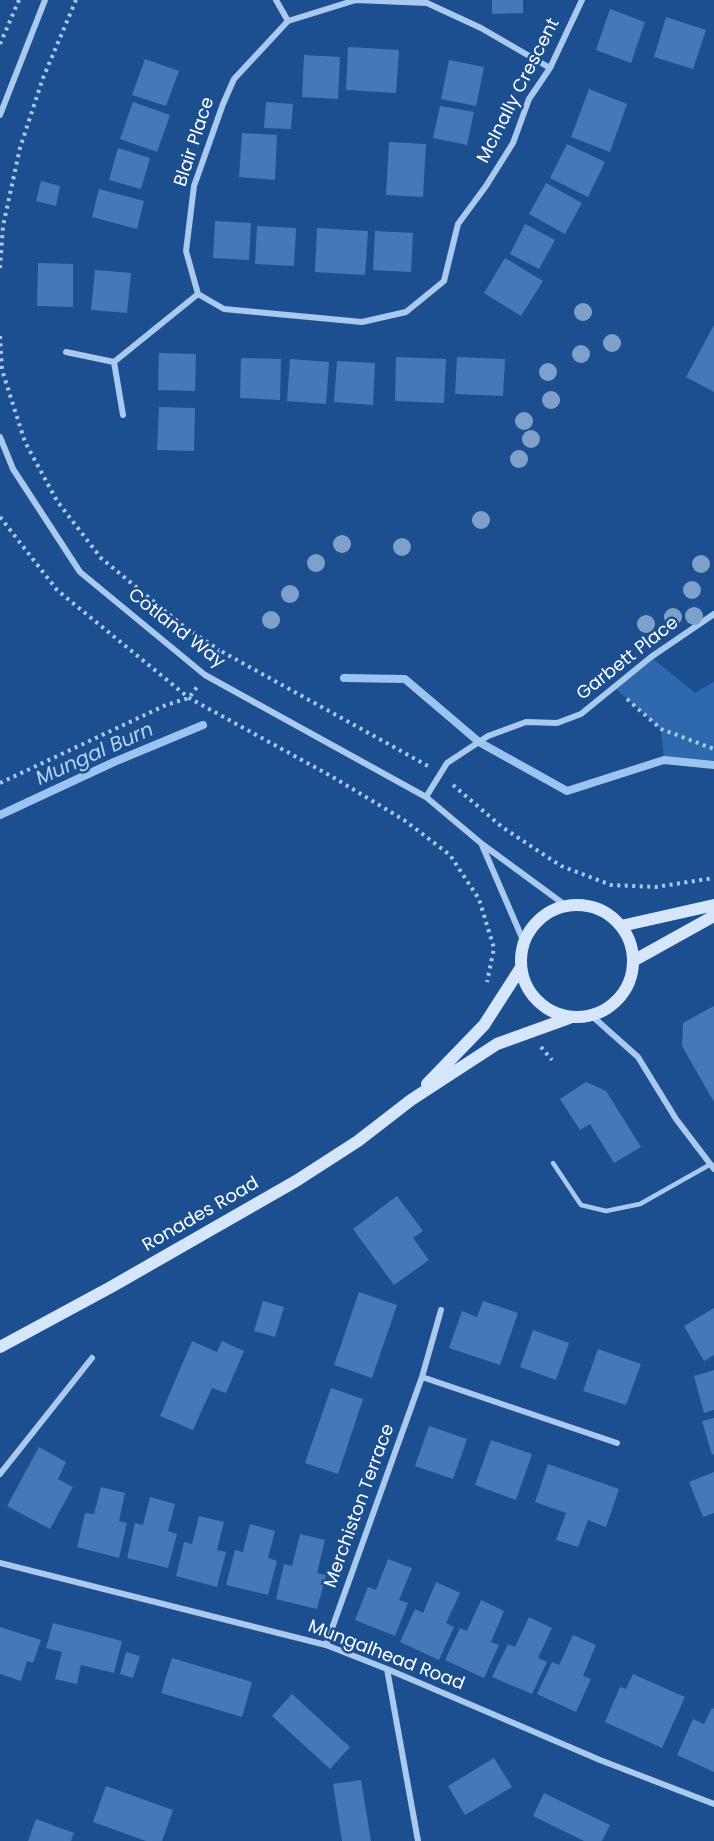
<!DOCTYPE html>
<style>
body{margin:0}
canvas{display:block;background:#1b4f8f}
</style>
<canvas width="714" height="1841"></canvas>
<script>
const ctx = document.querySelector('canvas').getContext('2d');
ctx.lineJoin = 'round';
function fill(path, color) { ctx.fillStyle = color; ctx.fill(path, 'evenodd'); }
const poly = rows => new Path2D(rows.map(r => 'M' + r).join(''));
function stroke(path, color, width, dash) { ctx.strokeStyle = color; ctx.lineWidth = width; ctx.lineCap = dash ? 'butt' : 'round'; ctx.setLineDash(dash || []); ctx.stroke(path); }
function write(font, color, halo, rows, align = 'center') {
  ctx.font = font + ' Poppins,sans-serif'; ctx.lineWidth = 5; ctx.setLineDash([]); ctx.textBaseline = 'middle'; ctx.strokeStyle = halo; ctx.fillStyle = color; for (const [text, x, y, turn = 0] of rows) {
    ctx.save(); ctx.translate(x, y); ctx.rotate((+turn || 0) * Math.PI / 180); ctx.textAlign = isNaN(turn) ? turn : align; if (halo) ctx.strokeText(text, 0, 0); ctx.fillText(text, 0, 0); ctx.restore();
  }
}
fill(poly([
 [651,657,695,693,714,682,714,765,664,760,661,729,615,688]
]), '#2e69ad');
stroke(poly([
 [344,678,405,679,479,742,567,791,664,760,714,765],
 [0,815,114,762,203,725]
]), '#9cc4f0', 8);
fill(poly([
 [492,0,523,0,523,13,492,14],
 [610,9,645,22,631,63,596,50],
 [666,17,706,30,693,69,654,57],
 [348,47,399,50,396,93,346,90],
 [304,55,340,57,338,99,302,97],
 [145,59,179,71,166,106,132,95],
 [449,60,484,67,476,106,441,99],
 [589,89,627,104,610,152,571,137],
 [133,102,170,115,157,152,120,139],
 [266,102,293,104,291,129,264,128],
 [440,106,474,112,467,145,433,138],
 [242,133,277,135,275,180,239,177],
 [389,142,426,144,423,197,386,195],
 [567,144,605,162,588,197,550,178],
 [118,148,150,158,141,189,109,180],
 [41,181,60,186,56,206,36,201],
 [546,183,582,203,565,234,529,214],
 [99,189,144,201,137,229,92,217],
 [215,221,251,223,249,260,213,258],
 [525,224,555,240,539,269,510,254],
 [257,226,296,228,294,266,255,264],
 [317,228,368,231,365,275,315,272],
 [375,231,413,233,411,272,373,270],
 [505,258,543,281,521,316,484,293],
 [38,263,73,264,73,307,37,306],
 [95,270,131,273,127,313,91,310],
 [714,325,714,392,686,377],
 [159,353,196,354,195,391,158,390],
 [396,357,446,359,444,403,395,401],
 [457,357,505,359,503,396,455,394],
 [241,358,281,359,280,400,240,398],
 [290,359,329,362,326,404,287,401],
 [337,361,375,363,373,405,334,402],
 [159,407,195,408,194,451,157,450],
 [714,1006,714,1102,682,1046,683,1023],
 [586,1082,606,1091,641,1147,614,1163,590,1124,580,1130,560,1099],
 [397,1196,423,1231,413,1238,429,1260,394,1285,353,1229],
 [359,1292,397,1305,372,1378,334,1365],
 [263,1301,284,1307,275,1337,254,1331],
 [483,1301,518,1313,500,1365,449,1348,462,1311,477,1317],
 [714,1308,714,1355,704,1361,684,1326],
 [533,1330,569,1343,556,1380,520,1367],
 [192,1341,217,1352,222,1341,244,1351,226,1393,212,1388,193,1430,160,1416],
 [598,1349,641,1364,626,1405,583,1391],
 [714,1370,714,1410,704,1413,694,1376],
 [331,1388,363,1399,338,1474,305,1463],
 [714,1418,714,1454,712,1455,702,1421],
 [429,1426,467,1439,453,1479,415,1466],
 [491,1440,532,1454,516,1500,475,1485],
 [39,1447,66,1462,58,1479,73,1487,50,1529,7,1506],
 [548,1464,619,1489,606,1527,588,1520,578,1547,556,1540,566,1513,535,1502],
 [714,1472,714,1513,703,1517,689,1482],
 [101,1487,125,1493,119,1521,127,1523,119,1558,77,1547,85,1513,94,1514],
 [150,1497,175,1504,168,1531,177,1534,168,1568,127,1558,135,1523,143,1525],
 [199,1516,224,1522,217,1550,226,1552,217,1587,176,1576,184,1542,192,1544],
 [250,1524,275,1531,268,1558,277,1561,268,1595,226,1585,235,1550,243,1552],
 [300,1534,325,1540,317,1573,326,1575,317,1609,276,1599,284,1564,292,1566],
 [388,1559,412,1568,399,1600,408,1603,395,1636,355,1620,368,1587,376,1590],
 [436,1582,460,1593,446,1623,454,1627,439,1660,400,1642,415,1609,423,1613],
 [481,1600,504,1611,491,1642,499,1645,484,1678,445,1660,460,1628,467,1631],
 [529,1617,552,1628,538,1658,547,1662,532,1694,492,1677,508,1644,515,1647],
 [53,1623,122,1641,114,1673,81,1665,77,1684,55,1679,62,1652,46,1648],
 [0,1627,41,1640,33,1663,27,1661,21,1681,0,1674],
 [573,1635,596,1645,583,1676,591,1679,576,1712,537,1694,552,1662,559,1665],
 [126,1652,140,1656,133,1678,120,1674],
 [172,1658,252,1682,242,1717,161,1693],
 [633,1674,685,1697,662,1748,605,1722,620,1687,626,1689],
 [292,1694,350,1747,330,1769,272,1716],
 [712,1708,714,1709,714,1772,677,1755,693,1719,704,1724],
 [494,1758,512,1787,465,1815,448,1786],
 [361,1780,371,1841,342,1841,333,1784],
 [106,1786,173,1810,162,1841,146,1841,93,1822],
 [544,1793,610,1825,602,1841,584,1841,533,1816],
 [36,1819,74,1833,71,1841,28,1841]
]), '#4478b7');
stroke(poly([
 [0,44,19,0],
 [0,268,3,226,20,148,43,78,76,0],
 [0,336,2,370,25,442,57,501,101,558,182,625,219,650],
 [0,517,57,590,189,698,331,776,404,820,450,855,479,899,494,948,487,982],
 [213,660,219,650,428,766],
 [627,699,661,729,714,749],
 [0,783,166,705,189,698,197,687],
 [453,785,502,827,561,866,611,885,656,887,714,878],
 [541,1047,552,1060]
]), '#a9c9ee', 4, [3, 4.5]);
stroke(poly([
 [553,1163,581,1205,606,1211,640,1204,711,1164]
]), '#a9c9ee', 4.5);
stroke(poly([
 [276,0,288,21],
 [356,0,427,3,481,28,550,68],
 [0,115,45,0],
 [198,294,224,309,362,322,406,312,444,281,458,224,486,186,513,143,529,99,550,68,582,0],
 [198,294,186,251,194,186,223,104,234,79,288,21,356,0],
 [66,352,114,362,198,294],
 [114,362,123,415],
 [0,437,13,469,80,572,205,675,426,797,482,844,565,905],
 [426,797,447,763,488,736,526,722,557,723,581,714,651,657,714,614],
 [482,845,523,940],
 [592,1016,638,1057,676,1119,714,1169],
 [422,1377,441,1310],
 [0,1474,92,1358],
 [0,1563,326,1645,387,1669,600,1760,714,1804],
 [326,1645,422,1377,617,1443],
 [387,1669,418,1841]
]), '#a9c9ee', 6);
stroke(poly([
 '521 961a56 56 0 1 1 112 0a56 56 0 1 1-112 0Z',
 [621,926,714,905],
 [633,961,714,916],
 [427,1084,484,1025,520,969],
 [0,1347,111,1287,296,1181,358,1141,411,1100,497,1044,569,1018]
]), '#d6e6fa', 12);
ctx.fillStyle = '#7ea0ca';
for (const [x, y] of [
 [583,312],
 [612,343],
 [581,354],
 [548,372],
 [551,400],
 [524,421],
 [531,439],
 [519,459],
 [481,520],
 [342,544],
 [402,547],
 [316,563],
 [701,564],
 [692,590],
 [290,594],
 [694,616],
 [673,617],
 [271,620],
 [646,624]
]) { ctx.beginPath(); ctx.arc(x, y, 9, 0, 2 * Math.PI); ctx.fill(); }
write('18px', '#fff', '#1b4f8f', [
 ["McInally Crescent",519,91,-63],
 ["Blair Place",195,142,-72],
 ["Cotland Way",176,629,38],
 ["Garbett Place",628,659,-38],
 ["Ronades Road",201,1215,-30],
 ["Merchiston Terrace",360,1506,-70],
 ["Mungalhead Road",386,1656,21]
]);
write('italic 20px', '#b5d3f5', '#1b4f8f', [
 ["Mungal Burn",95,755,-24]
]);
</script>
